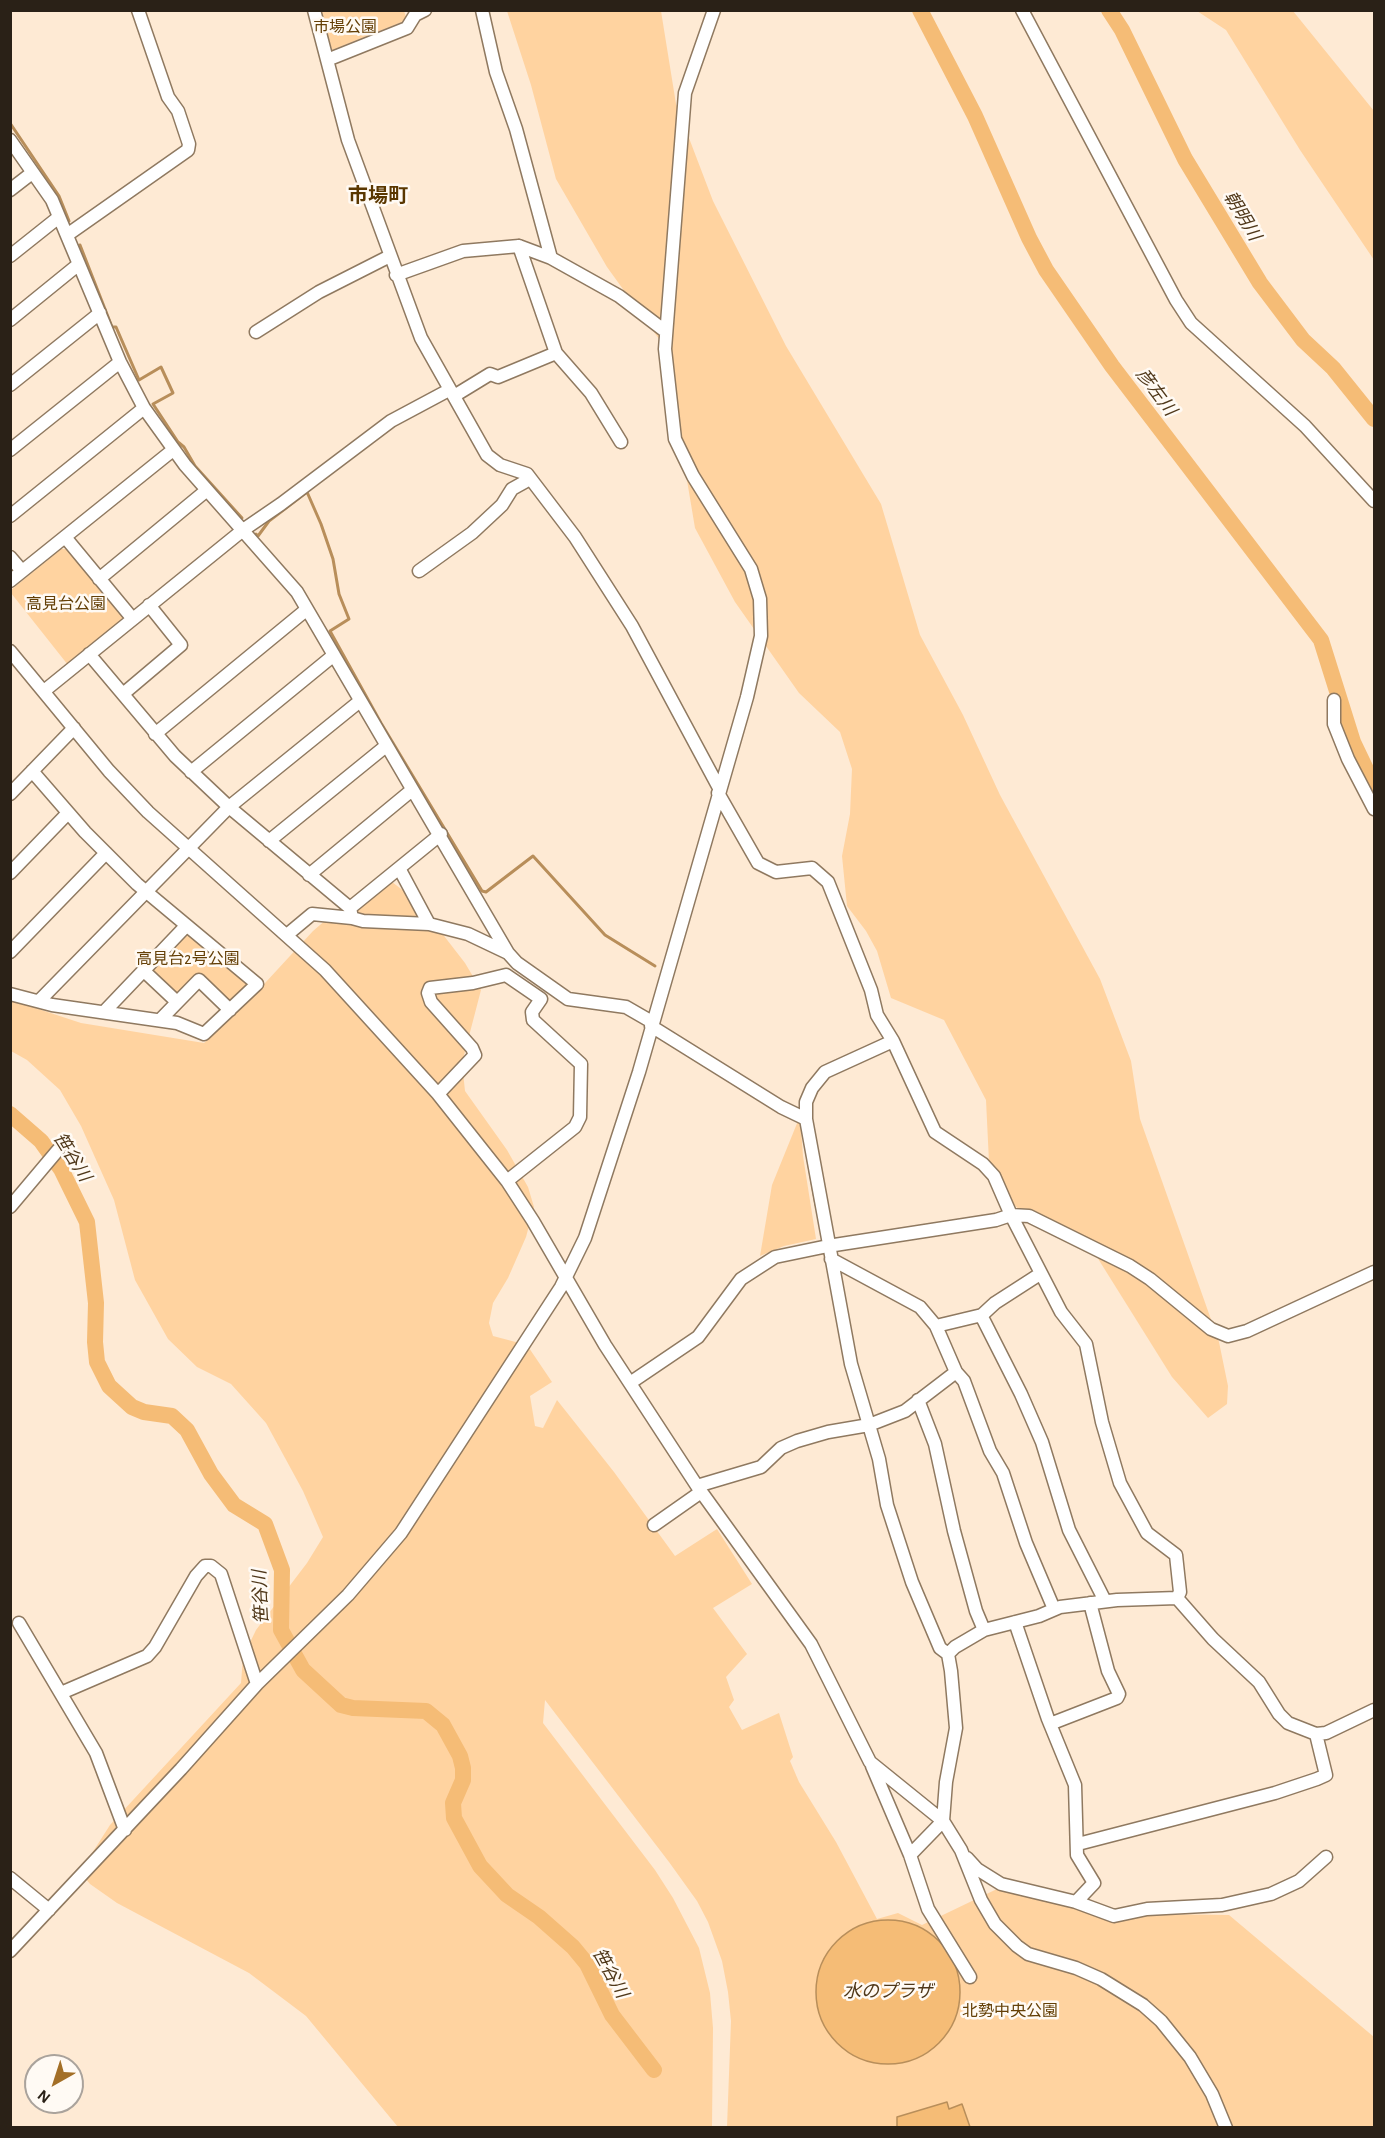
<!DOCTYPE html>
<meta charset="utf-8">
<style>
body{margin:0}
#map{position:relative;width:1385px;height:2138px;overflow:hidden;background:#feead4;font-family:"Alegreya Sans",sans-serif}
canvas{display:block}
.frame{position:absolute;inset:0;border:12px solid #2a2117;pointer-events:none}
.north{position:absolute;left:24px;top:2054px;width:60px;height:60px;box-sizing:border-box;background:#fffaf4;border:2px solid #aaa39c;border-radius:50%;rotate:219deg;font-size:16px;font-weight:700;line-height:24px;text-align:center;color:#2a2117}
.north::after{content:'';display:block;margin:auto;width:21px;height:27px;background:#a36f27;clip-path:polygon(50% 0,100% 100%,50% 72%,0 100%)}
</style>
<div id="map">
<canvas width="1385" height="2138"></canvas>
<div class="frame"></div>
<div class="north">N</div>
</div>
<script>
const ctx = document.querySelector('canvas').getContext('2d');
ctx.lineJoin = 'round';
function fill(path, color) { ctx.fillStyle = color; ctx.fill(path, 'evenodd'); }
const poly = rows => new Path2D(rows.map(r => 'M' + r).join(''));
function stroke(path, color, width, dash) { ctx.strokeStyle = color; ctx.lineWidth = width; ctx.lineCap = dash ? 'butt' : 'round'; ctx.setLineDash(dash || []); ctx.stroke(path); }
function write(font, color, halo, rows, align = 'center') {
  ctx.font = font + ' "Alegreya Sans","Noto Sans JP",sans-serif'; ctx.lineWidth = 5; ctx.setLineDash([]); ctx.textBaseline = 'middle'; ctx.strokeStyle = halo; ctx.fillStyle = color; for (const [text, x, y, turn = 0] of rows) {
    ctx.save(); ctx.translate(x, y); ctx.rotate((+turn || 0) * Math.PI / 180); ctx.textAlign = isNaN(turn) ? turn : align; if (halo) ctx.strokeText(text, 0, 0); ctx.fillText(text, 0, 0); ctx.restore();
  }
}
fill(poly([
 [321,11,404,11,407,20,332,50],
 [507,11,661,11,676,104,713,201,786,346,881,504,920,635,963,715,1000,795,1100,979,1131,1061,1140,1119,1219,1342,1228,1386,1227,1404,1208,1418,1172,1377,1097,1257,1079,1244,1046,1232,1014,1205,989,1162,986,1100,944,1020,891,998,877,951,866,931,847,906,842,856,850,814,852,769,840,732,799,693,735,602,695,528,671,385,659,339,607,267,556,179,531,85],
 [1197,11,1293,11,1374,111,1374,260,1300,150,1226,30],
 [61,549,68,549,122,614,122,622,68,665,11,593,11,590],
 [392,882,417,901,465,963,481,990,462,1063,465,1091,507,1150,528,1187,534,1207,526,1237,508,1278,493,1303,489,1323,493,1336,527,1345,552,1382,530,1396,535,1426,543,1428,557,1400,614,1472,675,1556,717,1529,752,1584,713,1608,747,1654,726,1677,734,1700,729,1707,742,1730,779,1713,793,1757,790,1761,799,1782,836,1842,877,1919,898,1913,922,1925,997,1889,1072,1906,1148,1914,1229,1915,1374,2037,1374,2127,727,2127,731,2021,728,1992,722,1961,708,1922,697,1901,669,1862,545,1700,543,1723,655,1870,673,1898,699,1948,710,1993,713,2028,712,2127,398,2127,306,2016,249,1973,117,1903,90,1884,80,1872,110,1825,241,1683,243,1657,256,1630,307,1563,323,1537,303,1491,266,1423,231,1384,197,1367,168,1339,135,1280,114,1200,81,1126,60,1090,27,1060,11,1051,11,1000,81,1023,204,1043,254,995,313,931,363,888],
 [182,936,190,936,247,981,246,989,230,1005,199,976,178,997,149,972],
 [800,1116,803,1156,816,1239,784,1246,760,1256,772,1185]
]), '#ffd3a0');
const water = poly([
 '816 1992a72 72 0 1 1 144 0a72 72 0 1 1-144 0Z',
 [947,2102,949,2109,962,2104,970,2127,897,2127,897,2117,947,2102]
]);
fill(water, '#f5bc76');
stroke(water, '#b88e5a', 1.5);
stroke(poly([
 [10,123,59,196,69,221],
 [80,245,112,327,116,327,139,380,161,367,173,393,153,404,178,442,184,447,195,466,242,518],
 [256,534,258,536,269,521,307,492,321,524,333,559,339,594,349,619,330,631,381,723,482,891,486,892,533,856,605,935,655,966],
 [805,1143,816,1205]
]), '#b88e5a', 3);
stroke(poly([
 [920,10,975,116,1029,238,1046,270,1112,366,1321,640,1353,742,1374,786],
 [1109,10,1122,30,1185,159,1260,283,1303,340,1333,368,1374,419],
 [10,1114,41,1141,61,1169,87,1222,96,1303,95,1342,97,1362,109,1386,132,1407,144,1412,172,1416,187,1430,211,1474,234,1505,265,1524,282,1570,281,1630,303,1670,341,1705,353,1708,426,1711,443,1725,460,1756,463,1768,463,1780,453,1803,454,1818,480,1866,507,1895,539,1917,573,1947,587,1964,612,2015,654,2070]
]), '#f5bc76', 16);
const minor = poly([
 [314,10,348,140,421,338,487,455,500,465,527,474,575,537,632,626,719,788],
 [1022,10,1176,300,1191,323,1305,426,1374,501],
 [327,60,407,28,415,15,425,10],
 [10,140,52,200,120,362,144,408,185,465,297,592,508,953,517,963,568,999,626,1007,652,1022],
 [10,190,32,173],
 [67,235,188,150,189,144,178,111,168,97,138,10],
 [519,246,556,353,591,393,621,442],
 [10,256,59,217],
 [551,258,619,296,665,331],
 [396,275,463,251,519,246,551,258,516,129,496,72,482,10],
 [10,320,79,264],
 [256,332,319,292,390,256],
 [10,385,100,313],
 [454,396,490,374,498,377,556,353],
 [10,450,120,362],
 [10,516,144,408],
 [65,537,132,618],
 [10,557,22,571],
 [419,571,472,533,502,505,512,489,530,479],
 [99,579,207,490],
 [10,581,173,450],
 [10,651,109,771,148,812,325,970,438,1094,507,1181,533,1221,605,1345,697,1486,811,1644,870,1762,943,1821,961,1850,981,1900,995,1924,1017,1946,1028,1954,1076,1968,1101,1979,1143,2005,1161,2021,1190,2057,1212,2094,1226,2128],
 [89,654,175,756,229,807,350,908,352,918,363,921,429,924,468,934,508,953],
 [44,691,243,530,281,504,391,421,449,390],
 [123,694,181,645,149,605],
 [1334,700,1334,724,1348,759,1374,809],
 [155,734,306,610],
 [191,772,334,655],
 [718,793,758,863,776,872,812,868,828,882,871,990,877,1015,893,1041,935,1132,983,1164,994,1176,1011,1215,1061,1312,1086,1344,1102,1422,1120,1483,1147,1533,1176,1555,1180,1592,1177,1598],
 [10,794,74,728],
 [269,841,386,746],
 [399,868,429,924],
 [10,873,68,813],
 [309,875,412,790],
 [350,908,441,834],
 [288,934,312,914,352,918],
 [10,952,106,853],
 [144,971,177,1002],
 [10,994,52,1005,177,1023,204,1034,257,984,137,884,85,832,32,771],
 [39,1001,229,807,360,701],
 [104,1012,186,926],
 [160,1020,199,980,230,1010],
 [651,1026,781,1107,806,1119],
 [893,1041,825,1072,812,1088,806,1102,806,1119,851,1364,879,1459,887,1505,912,1582,940,1648,948,1654,951,1671,956,1728,946,1782,943,1821,910,1855],
 [438,1094,475,1055,472,1048,431,1002,428,993,430,988,473,983,506,975,541,999,532,1012,533,1020,581,1064,580,1117,575,1127,507,1181],
 [10,1207,58,1150],
 [831,1259,920,1307,936,1326,956,1372,964,1381,990,1451,1003,1473,1026,1543,1054,1609],
 [1040,1274,995,1303,982,1315,983,1319,1021,1394,1042,1442,1069,1530,1105,1601],
 [936,1326,982,1315],
 [630,1383,698,1337,741,1279,775,1257,828,1246,996,1220,1011,1215,1029,1216,1130,1266,1150,1279,1211,1329,1228,1336,1247,1331,1374,1272],
 [918,1400,935,1444,954,1531,976,1611,984,1630],
 [697,1486,761,1467,781,1448,797,1441,828,1432,869,1425,905,1411,956,1372],
 [654,1525,701,1492],
 [1177,1598,1213,1639,1259,1682,1279,1714,1288,1723,1316,1734,1326,1733,1374,1710],
 [19,1623,96,1753,125,1830],
 [948,1654,955,1647,984,1630,1039,1616,1060,1607,1117,1600,1177,1598],
 [61,1693,147,1656,155,1647,196,1576,205,1566,211,1566,221,1574,257,1684],
 [1050,1724,1117,1698,1119,1694,1108,1671,1090,1603],
 [872,1766,910,1855,928,1909,970,1977],
 [1078,1844,1275,1793,1317,1779,1326,1775,1316,1734],
 [967,1858,977,1869,1001,1884,1076,1902,1094,1883,1077,1855,1075,1785,1048,1719,1015,1622],
 [10,1878,49,1910],
 [1076,1902,1114,1916,1147,1909,1222,1905,1271,1894,1299,1881,1326,1857],
 [10,1951,181,1769,257,1684,348,1595,401,1533,561,1287,585,1238,639,1072,747,697,761,636,760,599,751,569,693,476,675,439,665,349,685,93,714,10]
]);
stroke(minor, '#8f7960', 15);
stroke(minor, '#fff', 12);
write('16px', '#654007', '#fffaf4', [
 ["市場公園",345,27],
 ["高見台公園",66,604],
 ["高見台2号公園",188,959],
 ["北勢中央公園",1010,2011]
]);
write('italic 18px', '#50381a', '#fffaf4', [
 ["朝明川",1242,216,59],
 ["彦左川",1156,392,53],
 ["笹谷川",72,1157,58],
 ["笹谷川",261,1597,-93],
 ["笹谷川",610,1973,61],
 ["水のプラザ",888,1992]
]);
write('bold 20px', '#5a3700', '#fffaf4', [
 ["市場町",378,196]
]);
</script>
